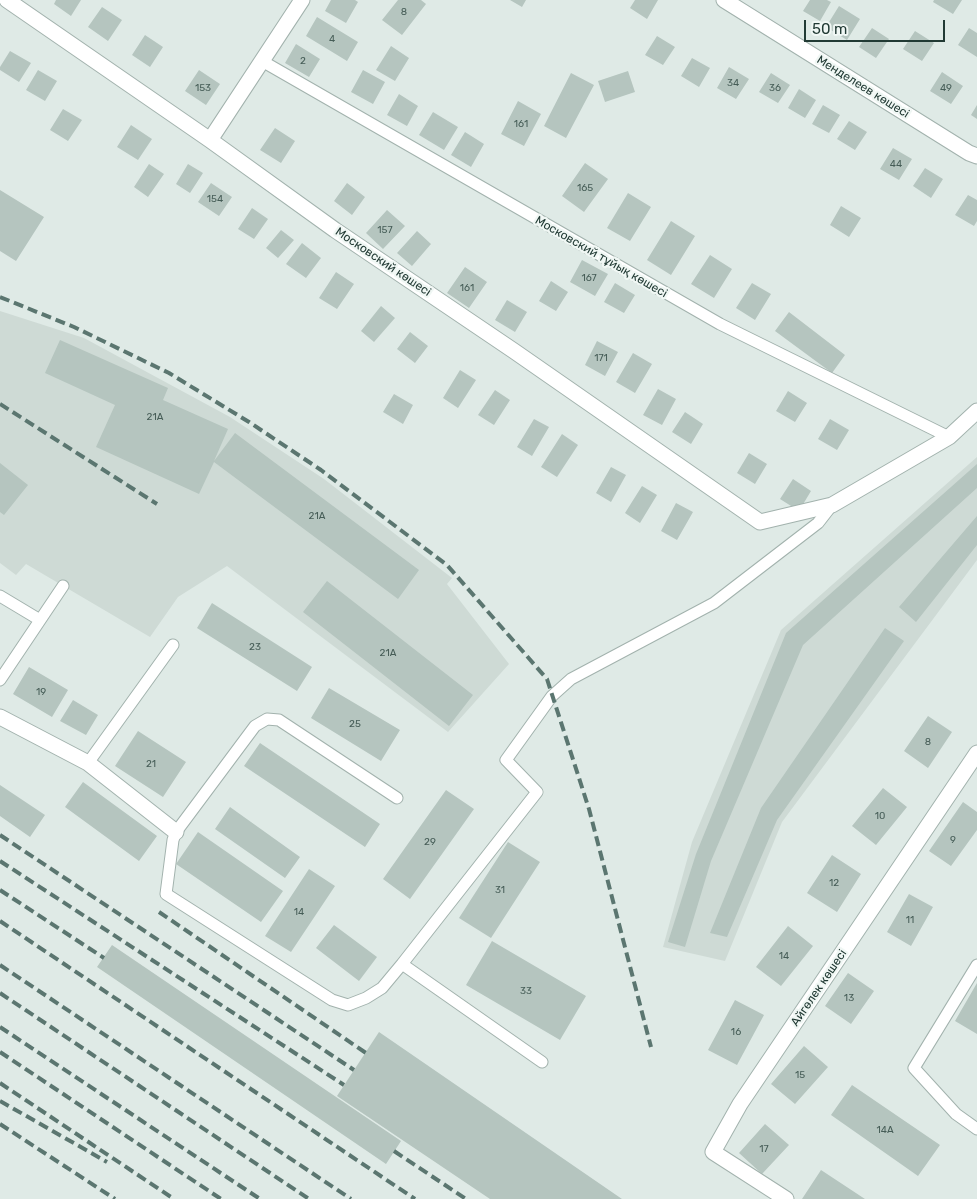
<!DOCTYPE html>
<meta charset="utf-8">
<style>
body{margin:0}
#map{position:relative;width:977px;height:1199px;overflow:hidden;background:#dfeae6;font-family:Rubik,sans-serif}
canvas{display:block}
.scale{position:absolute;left:804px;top:20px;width:141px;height:22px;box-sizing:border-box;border:2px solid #213a34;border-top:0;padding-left:6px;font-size:15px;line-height:18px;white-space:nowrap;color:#213a34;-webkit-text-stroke:4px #f0f7f4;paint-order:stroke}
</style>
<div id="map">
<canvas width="977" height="1199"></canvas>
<div class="scale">50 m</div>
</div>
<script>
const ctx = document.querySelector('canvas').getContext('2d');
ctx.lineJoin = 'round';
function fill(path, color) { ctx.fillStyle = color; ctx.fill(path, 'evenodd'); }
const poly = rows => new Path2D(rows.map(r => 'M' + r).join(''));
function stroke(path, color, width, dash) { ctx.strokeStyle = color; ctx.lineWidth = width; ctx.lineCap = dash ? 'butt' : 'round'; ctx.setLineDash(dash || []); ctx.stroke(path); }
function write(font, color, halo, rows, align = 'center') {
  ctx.font = font + ' Rubik,sans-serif'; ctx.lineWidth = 4.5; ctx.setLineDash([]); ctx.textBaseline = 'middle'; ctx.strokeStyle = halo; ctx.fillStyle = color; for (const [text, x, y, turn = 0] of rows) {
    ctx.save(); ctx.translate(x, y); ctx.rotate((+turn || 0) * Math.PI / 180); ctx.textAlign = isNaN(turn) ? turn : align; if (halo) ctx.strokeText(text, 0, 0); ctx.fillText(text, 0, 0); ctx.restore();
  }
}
fill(poly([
 [0,311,84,338,230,417,324,479,452,578,447,584,509,664,448,732,227,566,178,597,150,637,26,564,16,575,0,563],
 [977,457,977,560,782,822,725,961,663,947,692,842,781,630]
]), '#cedad5');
fill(poly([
 [56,0,81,0,71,16,54,4],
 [331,0,355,0,358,2,346,23,325,11],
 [398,0,421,0,426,4,402,35,382,20],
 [510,0,526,0,522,7],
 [635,0,658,0,647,19,630,8],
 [810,0,827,0,831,2,820,21,803,11],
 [934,0,962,0,953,14,933,2],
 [839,6,860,19,847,40,826,27],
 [102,7,122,20,108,41,88,27],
 [317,17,358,42,347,61,306,36],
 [872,28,889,39,876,58,859,47],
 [969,28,977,33,977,57,958,45],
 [915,31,934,43,922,61,903,49],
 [145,35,163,47,150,67,132,55],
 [657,36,675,47,663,65,645,55],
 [296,44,320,59,309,77,285,63],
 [391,46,409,58,395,81,376,70],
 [10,51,31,63,19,82,0,70,0,67],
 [692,58,710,68,699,87,681,76],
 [729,67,749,79,736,99,717,88],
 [38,70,57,81,45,101,26,90],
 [199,70,220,84,206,105,185,91],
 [363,70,385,82,373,104,351,92],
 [628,71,635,92,605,102,598,81],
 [942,72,963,86,951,104,930,91],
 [571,73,594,85,566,138,544,126],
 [771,73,790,85,778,103,759,92],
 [799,89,816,100,805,118,788,108],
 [399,94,418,106,407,126,387,115],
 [518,101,541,114,524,146,501,134],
 [823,105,840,115,829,133,812,124],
 [977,105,977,119,971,115],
 [63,109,82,120,68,141,50,130],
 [433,112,458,127,444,150,419,135],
 [849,121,867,132,855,150,837,139],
 [131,125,152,139,138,160,117,147],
 [275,128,295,141,281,163,260,150],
 [465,132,484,144,471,167,451,155],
 [893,148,912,159,899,180,880,169],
 [585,163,608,179,584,212,562,196],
 [149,164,164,174,148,197,134,187],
 [188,164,203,173,190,193,176,184],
 [925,168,943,179,931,198,913,186],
 [211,183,232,197,219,216,198,202],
 [347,183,365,197,352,215,334,201],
 [0,190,44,217,16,261,0,251],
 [628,193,651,207,630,241,607,228],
 [968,195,977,200,977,221,974,226,955,215],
 [841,206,861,218,849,237,830,225],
 [252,208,268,219,254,239,238,229],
 [387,210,405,226,383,249,366,233],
 [671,221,695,236,671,275,647,260],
 [281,230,294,240,278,258,266,248],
 [417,231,431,244,412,266,397,253],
 [302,243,321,258,306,278,286,264],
 [710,255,732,269,714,298,691,284],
 [582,260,608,274,595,296,570,282],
 [465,267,487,282,469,308,447,293],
 [336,272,354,284,337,309,319,298],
 [551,281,568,292,556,311,539,301],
 [615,283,635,295,624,313,604,302],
 [752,283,771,294,755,320,736,308],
 [507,300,527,312,515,332,495,320],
 [381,306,395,318,374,342,361,331],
 [789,312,845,355,832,373,775,331],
 [410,332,428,346,415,363,397,349],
 [60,340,168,388,163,400,228,429,214,461,235,433,419,570,398,599,214,462,199,494,96,447,115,405,45,373],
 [597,341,618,352,605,376,585,365],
 [633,353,652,364,635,393,616,382],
 [460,370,476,380,458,408,443,398],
 [658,389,676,399,662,425,643,415],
 [495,390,510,400,494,425,478,415],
 [788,391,807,403,795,422,776,411],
 [394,394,413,405,403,424,383,412],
 [685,412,703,424,691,444,672,432],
 [534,419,549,427,532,456,517,447],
 [830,419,849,430,837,450,818,439],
 [562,434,578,445,557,477,541,467],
 [749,453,767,464,755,484,737,473],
 [0,463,28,485,4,515,0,512],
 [977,464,977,488,803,645,711,861,685,947,668,942,696,854,786,633],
 [611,467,626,475,611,502,596,493],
 [793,479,811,491,799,511,780,499],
 [642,486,657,495,640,523,625,513],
 [676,503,693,512,677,540,661,531],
 [977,516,977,545,916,622,899,607],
 [327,581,473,695,449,726,303,612],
 [212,603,312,667,297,691,197,628],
 [885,628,904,641,777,820,727,937,710,933,761,808],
 [29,667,68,690,52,717,13,694],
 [329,688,400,730,381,761,311,718],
 [73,700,98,715,86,735,60,721],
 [928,716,952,732,928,768,904,751],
 [138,731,186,762,163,797,115,766],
 [260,743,380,824,365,847,244,766],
 [83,782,157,836,139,861,65,807],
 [0,785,45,815,30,837,0,816],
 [883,788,907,807,876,845,852,826],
 [446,790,474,809,410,899,383,879],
 [963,802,977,812,977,830,951,866,929,851],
 [230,807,300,857,285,878,215,829],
 [198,832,283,891,261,922,176,864],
 [508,842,540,862,491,938,459,918],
 [832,855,861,874,837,912,807,893],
 [309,869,335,886,291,952,265,936],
 [909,894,933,907,911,946,887,932],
 [334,925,377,957,359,981,316,948],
 [788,926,813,946,781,986,756,967],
 [492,941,586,996,560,1040,466,985],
 [112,945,401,1141,386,1164,97,967],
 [848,973,874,991,851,1024,825,1006],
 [977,983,977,1034,955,1021],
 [735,1000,764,1015,737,1065,708,1050],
 [379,1032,622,1199,490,1199,337,1096],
 [804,1046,828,1067,795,1104,771,1084],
 [852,1085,940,1145,918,1176,831,1115],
 [765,1124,789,1145,762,1174,739,1153],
 [821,1170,865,1199,802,1199]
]), '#b5c5bf');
const lane = poly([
 [262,61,720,324,949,437],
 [0,596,40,620],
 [0,680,63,586],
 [88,763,173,645],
 [397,798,279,720,267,719,255,726,176,832,173,840,166,894,332,1000,348,1005,366,998,382,988,402,964,537,792,506,760,552,696,571,679,714,603,818,523,832,505],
 [402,964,542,1062],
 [977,965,914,1068,956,1114,977,1129]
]);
const street = poly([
 [7,0,210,140,335,230,514,351,760,522,832,505,949,437,977,411],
 [724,0,969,153,977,156],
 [210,140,302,0],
 [0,717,88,763,176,832],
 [786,1199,713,1152,740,1104,977,753]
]);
stroke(lane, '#a2b2ad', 13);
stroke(street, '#a2b2ad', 17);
stroke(lane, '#fff', 11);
stroke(street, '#fff', 15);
stroke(poly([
 [0,297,74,327,169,373,249,422,321,470,447,565,547,679,589,809,651,1047],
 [0,404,157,504],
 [0,835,354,1070],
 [0,861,344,1085],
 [0,890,104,958],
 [159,912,366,1053],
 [0,921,415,1199],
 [0,965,351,1199],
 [0,993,309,1199],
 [0,1027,260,1199],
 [0,1052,221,1199],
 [0,1083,174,1199],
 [0,1101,107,1162],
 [0,1124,115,1199],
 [394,1151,466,1199]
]), '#5b7670', 4, [10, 5]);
write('10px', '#465d57', null, [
 ["8",404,12],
 ["4",332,39],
 ["2",303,61],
 ["34",733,83],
 ["153",203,88],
 ["36",775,88],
 ["49",946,88],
 ["161",521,124],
 ["44",896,164],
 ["165",585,188],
 ["154",215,199],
 ["157",385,230],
 ["167",589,278],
 ["161",467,288],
 ["171",601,358],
 ["21А",155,417],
 ["21А",317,516],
 ["23",255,647],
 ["21А",388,653],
 ["19",41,692],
 ["25",355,724],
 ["8",928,742],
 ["21",151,764],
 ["10",880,816],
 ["9",953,840],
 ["29",430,842],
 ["12",834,883],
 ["31",500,890],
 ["14",299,912],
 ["11",910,920],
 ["14",784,956],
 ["33",526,991],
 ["13",849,998],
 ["16",736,1032],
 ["15",800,1075],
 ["14А",885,1130],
 ["17",764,1149]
]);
write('12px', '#213a34', '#f0f7f4', [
 ["Менделеев көшесі",863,87,32],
 ["Московский тұйық көшесі",601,257,30],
 ["Московский көшесі",383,262,34],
 ["Айгөлек көшесі",819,988,-56]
]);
</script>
